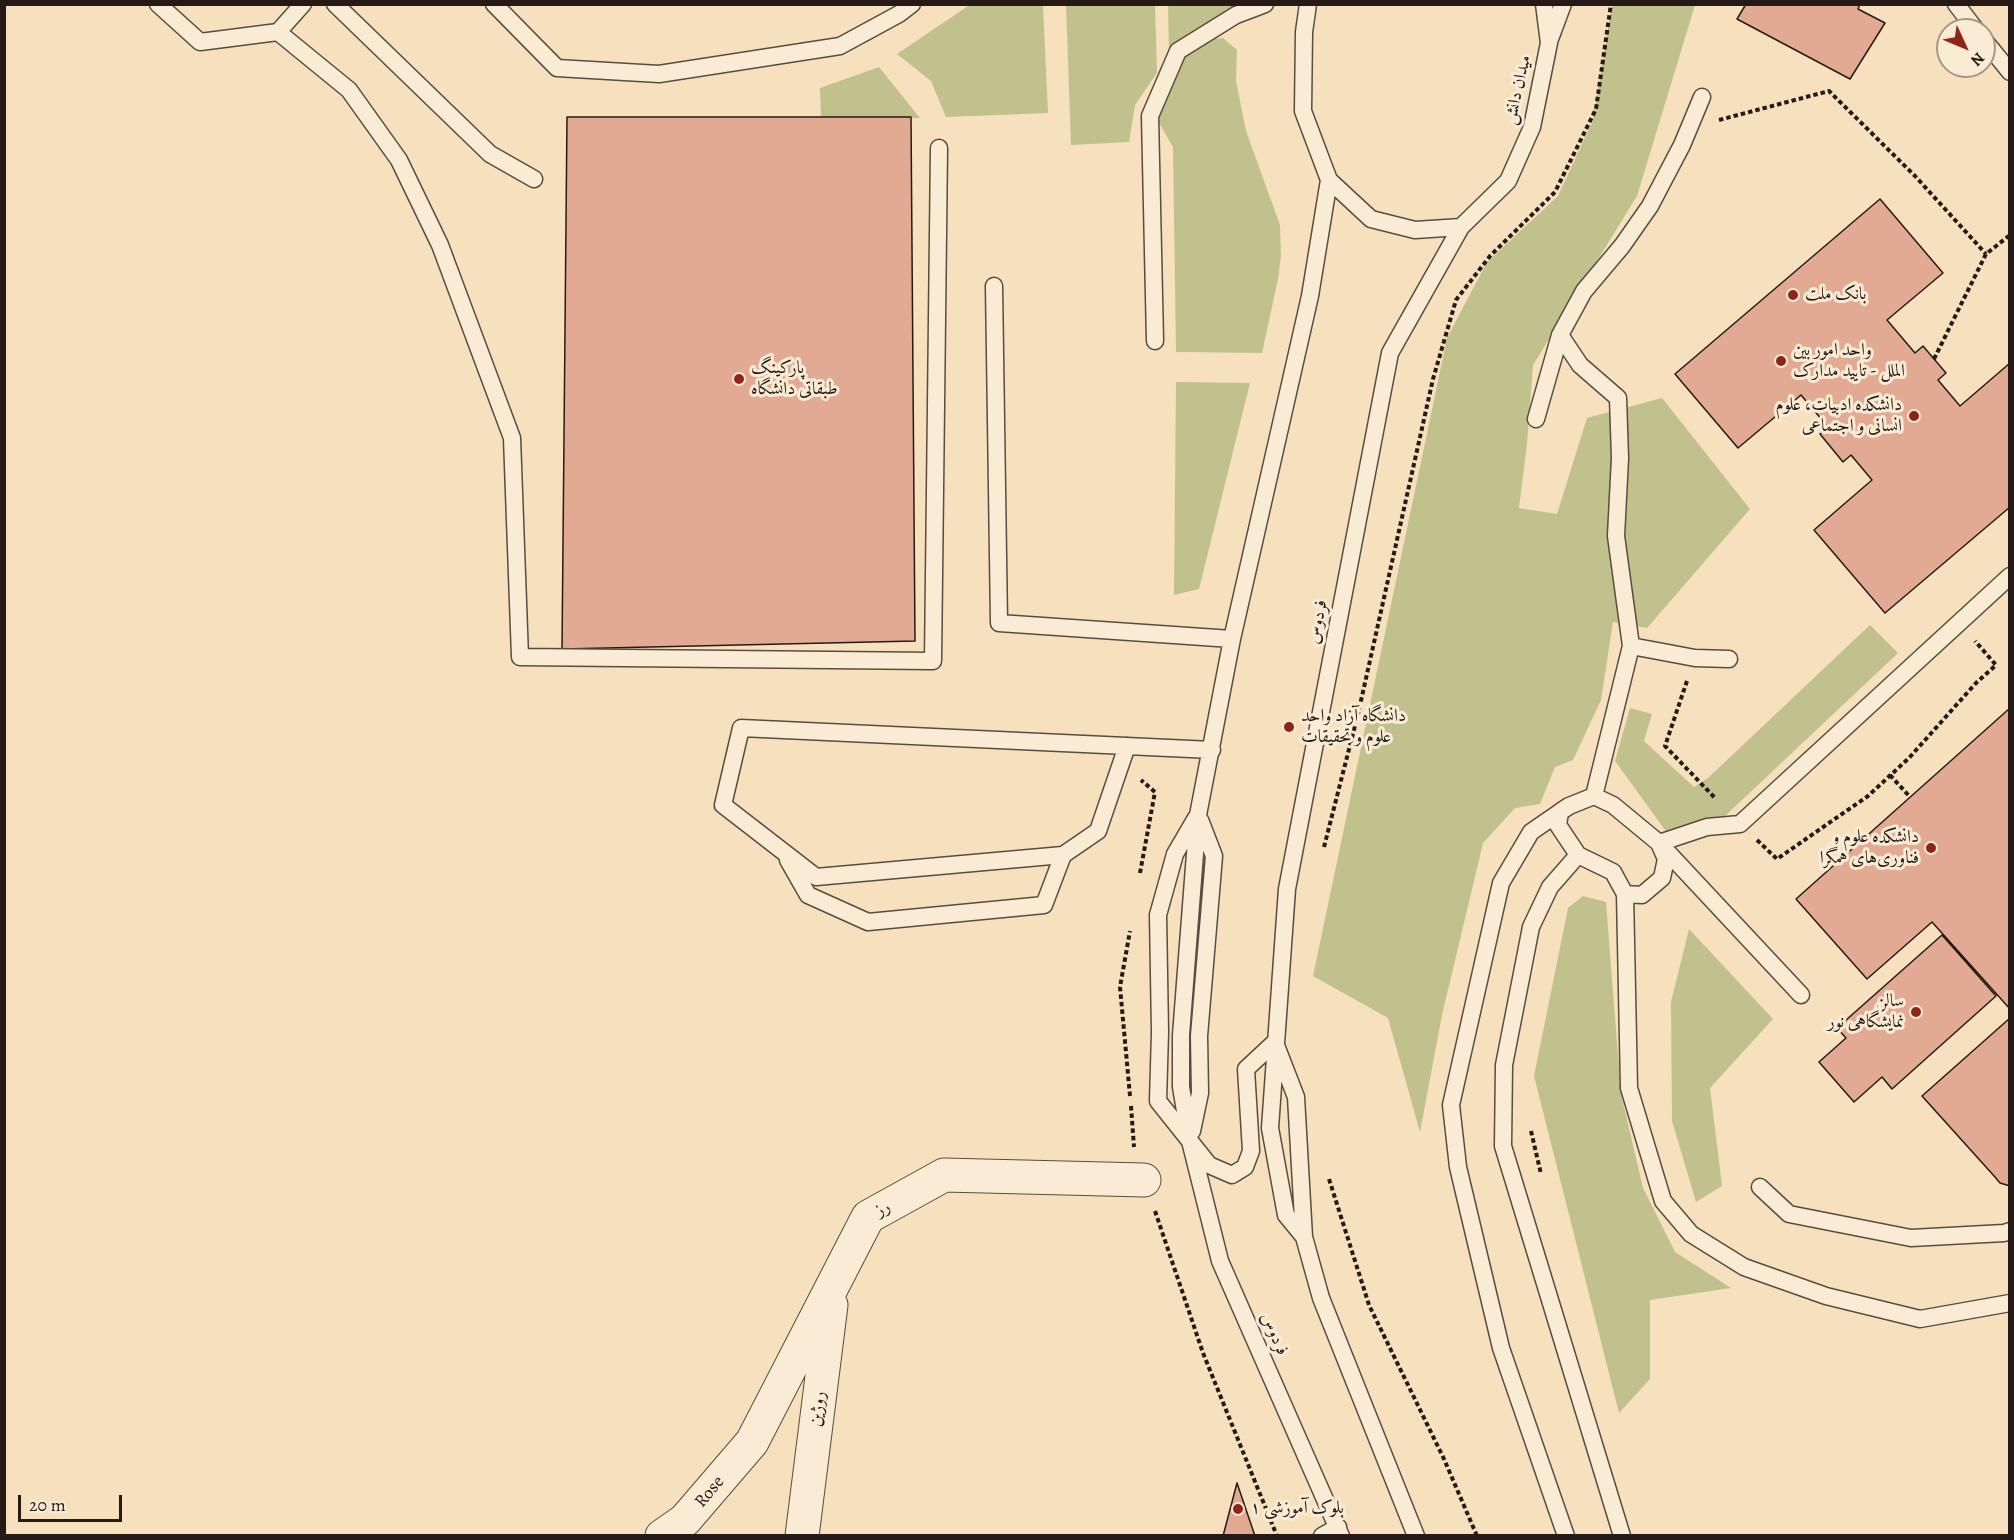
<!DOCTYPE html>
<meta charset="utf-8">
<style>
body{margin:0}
#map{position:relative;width:2014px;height:1540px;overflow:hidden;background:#f6e0bd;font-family:Alegreya,serif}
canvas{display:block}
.frame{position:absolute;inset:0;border:6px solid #261a16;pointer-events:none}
.north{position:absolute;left:1936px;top:18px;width:60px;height:60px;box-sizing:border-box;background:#f9ebd4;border:2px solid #a59788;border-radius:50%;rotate:134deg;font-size:16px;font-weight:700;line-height:24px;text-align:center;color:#261a16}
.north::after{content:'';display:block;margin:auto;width:21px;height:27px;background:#8f2418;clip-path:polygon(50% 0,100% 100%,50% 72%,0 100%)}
.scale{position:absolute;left:18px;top:1495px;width:104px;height:27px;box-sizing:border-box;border:3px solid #261a16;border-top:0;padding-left:8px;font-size:18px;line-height:21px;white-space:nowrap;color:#261a16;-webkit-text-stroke:4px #f9ebd4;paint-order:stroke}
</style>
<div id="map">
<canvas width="2014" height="1540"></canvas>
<div class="frame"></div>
<div class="north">N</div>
<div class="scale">20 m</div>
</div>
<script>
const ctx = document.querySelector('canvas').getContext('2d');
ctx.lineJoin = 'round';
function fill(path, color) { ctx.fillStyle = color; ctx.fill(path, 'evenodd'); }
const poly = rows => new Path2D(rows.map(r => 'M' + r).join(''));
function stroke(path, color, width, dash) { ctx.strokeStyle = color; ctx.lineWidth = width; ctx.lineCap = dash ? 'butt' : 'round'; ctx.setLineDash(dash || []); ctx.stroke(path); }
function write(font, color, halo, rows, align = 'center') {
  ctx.font = font + ' Alegreya,Amiri,serif'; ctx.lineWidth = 6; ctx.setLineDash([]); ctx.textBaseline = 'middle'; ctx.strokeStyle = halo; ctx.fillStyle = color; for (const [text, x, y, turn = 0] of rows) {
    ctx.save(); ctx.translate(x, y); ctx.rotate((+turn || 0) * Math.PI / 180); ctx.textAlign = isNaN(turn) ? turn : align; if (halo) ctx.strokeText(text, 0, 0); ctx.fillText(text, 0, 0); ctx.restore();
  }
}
fill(poly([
 [971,4,1043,5,1048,113,946,117,931,81,897,54],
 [1066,5,1155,5,1157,73,1135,105,1129,142,1071,145],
 [1168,5,1238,5,1237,8,1201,26,1169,52],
 [1612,5,1695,5,1637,196,1533,365,1527,444,1519,508,1557,514,1587,418,1662,398,1750,509,1647,628,1613,622,1601,700,1573,760,1555,767,1540,804,1515,808,1483,843,1442,1015,1420,1132,1388,1018,1313,976,1447,338,1487,262,1558,196,1593,120],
 [1223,38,1237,50,1236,81,1246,131,1280,225,1281,256,1278,279,1262,353,1176,352,1173,147,1158,121,1163,94,1175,68,1198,44,1210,39],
 [879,67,920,118,821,119,820,88],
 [1176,382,1250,383,1199,589,1174,595],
 [1870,625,1898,653,1724,817,1668,834,1615,761,1630,708,1652,714,1644,741,1694,787,1709,777],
 [1583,896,1606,902,1621,1094,1643,1188,1675,1252,1731,1288,1650,1300,1650,1379,1619,1413,1534,1076,1568,908],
 [1689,929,1773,1019,1710,1088,1722,1186,1696,1202,1672,1121,1671,1002]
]), '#c1c18e');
const building = poly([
 [1746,4,1860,4,1858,9,1885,23,1850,79,1737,19,1746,4],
 [567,117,911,117,915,641,562,649,567,117],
 [1880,199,1943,273,1887,320,1915,353,1923,346,1946,373,1938,380,1960,406,2010,363,2010,507,1885,613,1814,530,1872,480,1851,455,1843,462,1820,434,1828,427,1801,395,1738,448,1675,374,1880,199],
 [2010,708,2010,1009,1932,922,1867,979,1796,899,2010,708],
 [1942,935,1996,996,1892,1089,1882,1077,1854,1102,1819,1062,1846,1038,1837,1028,1942,935],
 [2010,1018,2010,1186,2000,1183,1995,1177,1922,1096,2010,1018],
 [1237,1483,1255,1536,1223,1536,1237,1483]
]);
fill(building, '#e2aa93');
stroke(building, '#261a16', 1.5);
const lane = poly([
 [158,4,200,42,278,32,349,90,399,160,440,245,512,438,520,657,933,661,939,148],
 [335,4,490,154,534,179],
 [494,4,557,68,659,74,840,46,899,14,912,4],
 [1308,4,1304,32,1303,111,1329,180,1371,219,1415,230,1461,227,1508,181,1532,127,1549,43,1544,4],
 [1956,4,1976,30],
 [278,32,303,4],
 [1550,39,1563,4],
 [1984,40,2010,72],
 [1329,180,1310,296,1232,639,1198,815,1181,1035,1181,1087,1190,1141,1220,1261,1341,1536],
 [994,286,999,623,1232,639],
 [1560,335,1580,365,1618,398,1620,458,1616,536,1631,646,1594,796],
 [1155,341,1150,116,1178,51,1236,15,1265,4],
 [1536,419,1560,335,1584,291,1622,246,1650,206,1682,145,1702,97],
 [1631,646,1695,658,1729,659],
 [1127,746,1098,831,1063,855,816,877,723,805,741,728,1212,750],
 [1594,796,1613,805,1659,843,1666,859,1662,878,1642,895,1625,894,1613,872,1578,855,1558,825,1560,812,1569,806,1594,796],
 [1560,812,1531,832,1501,883,1451,1105,1458,1167,1501,1348,1566,1536],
 [1196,818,1175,854,1158,915,1160,1032,1158,1101,1209,1165,1232,1175,1245,1167,1251,1151,1246,1069,1275,1042],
 [1578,855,1550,887,1531,927,1504,1065,1503,1146,1622,1536],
 [788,860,808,895,868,922,1044,905,1063,855],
 [1625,894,1629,1088,1663,1201,1691,1234,1744,1267,1826,1296,1920,1319,2010,1303],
 [1801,995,1659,843,1707,827,1740,824,2010,576],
 [1277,1048,1296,1097,1304,1237,1321,1298,1416,1536],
 [1192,1131,1200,1093,1199,1036,1214,856,1200,820],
 [1760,1187,1789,1214,1911,1238,2004,1233,2010,1231],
 [1304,1237,1286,1215,1270,1128,1287,889,1390,353,1461,227],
 [1322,1536,1338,1527]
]);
const street = poly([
 [662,1536,685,1520,752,1442,868,1217,944,1175,1144,1180],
 [802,1536,831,1305]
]);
stroke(lane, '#5a4c40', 19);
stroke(street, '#5a4c40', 35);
stroke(poly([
 [1719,120,1829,91,1915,176,1986,254],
 [1934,359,1986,254,2010,235],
 [1687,681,1665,746,1716,799],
 [1890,775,1910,797],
 [1757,840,1777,859,1868,796,1909,758,1976,683,1996,665,1975,641],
 [1324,847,1358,714,1433,379,1456,300,1490,256,1555,192,1596,109,1611,4],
 [1140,873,1155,792,1141,780],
 [1130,1096,1120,987,1130,931],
 [1131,1106,1134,1147],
 [1531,1131,1541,1174],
 [1329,1179,1369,1305,1444,1459,1477,1536],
 [1155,1211,1203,1353,1277,1536]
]), '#261a16', 4, [4.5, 3]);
stroke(lane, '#f9ebd4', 16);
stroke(street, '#f9ebd4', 33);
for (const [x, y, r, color] of [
 [1793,295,6,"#8f2418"],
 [1781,361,6,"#8f2418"],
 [739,379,6,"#8f2418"],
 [1914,416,6,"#8f2418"],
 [1289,727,6,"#8f2418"],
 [1931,848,6,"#8f2418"],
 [1916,1012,6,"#8f2418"],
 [1238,1509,6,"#8f2418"]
]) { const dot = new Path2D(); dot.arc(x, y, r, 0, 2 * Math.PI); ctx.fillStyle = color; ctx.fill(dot); stroke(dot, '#f9ebd4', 2); }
write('18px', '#261a16', '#f9ebd4', [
 ["میدان دانش",1518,90,-77],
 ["فردوس",1318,622,-79],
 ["رز",883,1209,-28],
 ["فردوس",1274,1334,66],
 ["روژین",818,1409,-83],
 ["Rose",710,1492,-50]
]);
write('18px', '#261a16', '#f9ebd4', [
 ["بانک ملت",1805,295],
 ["واحد امور بین",1793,351],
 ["الملل - تایید مدارک",1793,372],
 ["پارکینگ",751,369],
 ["طبقاتی دانشگاه",751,390],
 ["دانشکده ادبیات، علوم",1902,406,"right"],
 ["انسانی و اجتماعی",1902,427,"right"],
 ["دانشگاه آزاد واحد",1301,717],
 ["علوم و تحقیقات",1301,738],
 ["دانشکده علوم و",1919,838,"right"],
 ["فناوری‌های همگرا",1919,859,"right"],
 ["سالن",1904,1002,"right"],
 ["نمایشگاهی نور",1904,1023,"right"],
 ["بلوک آموزشی ۱",1250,1509]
], 'left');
</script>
